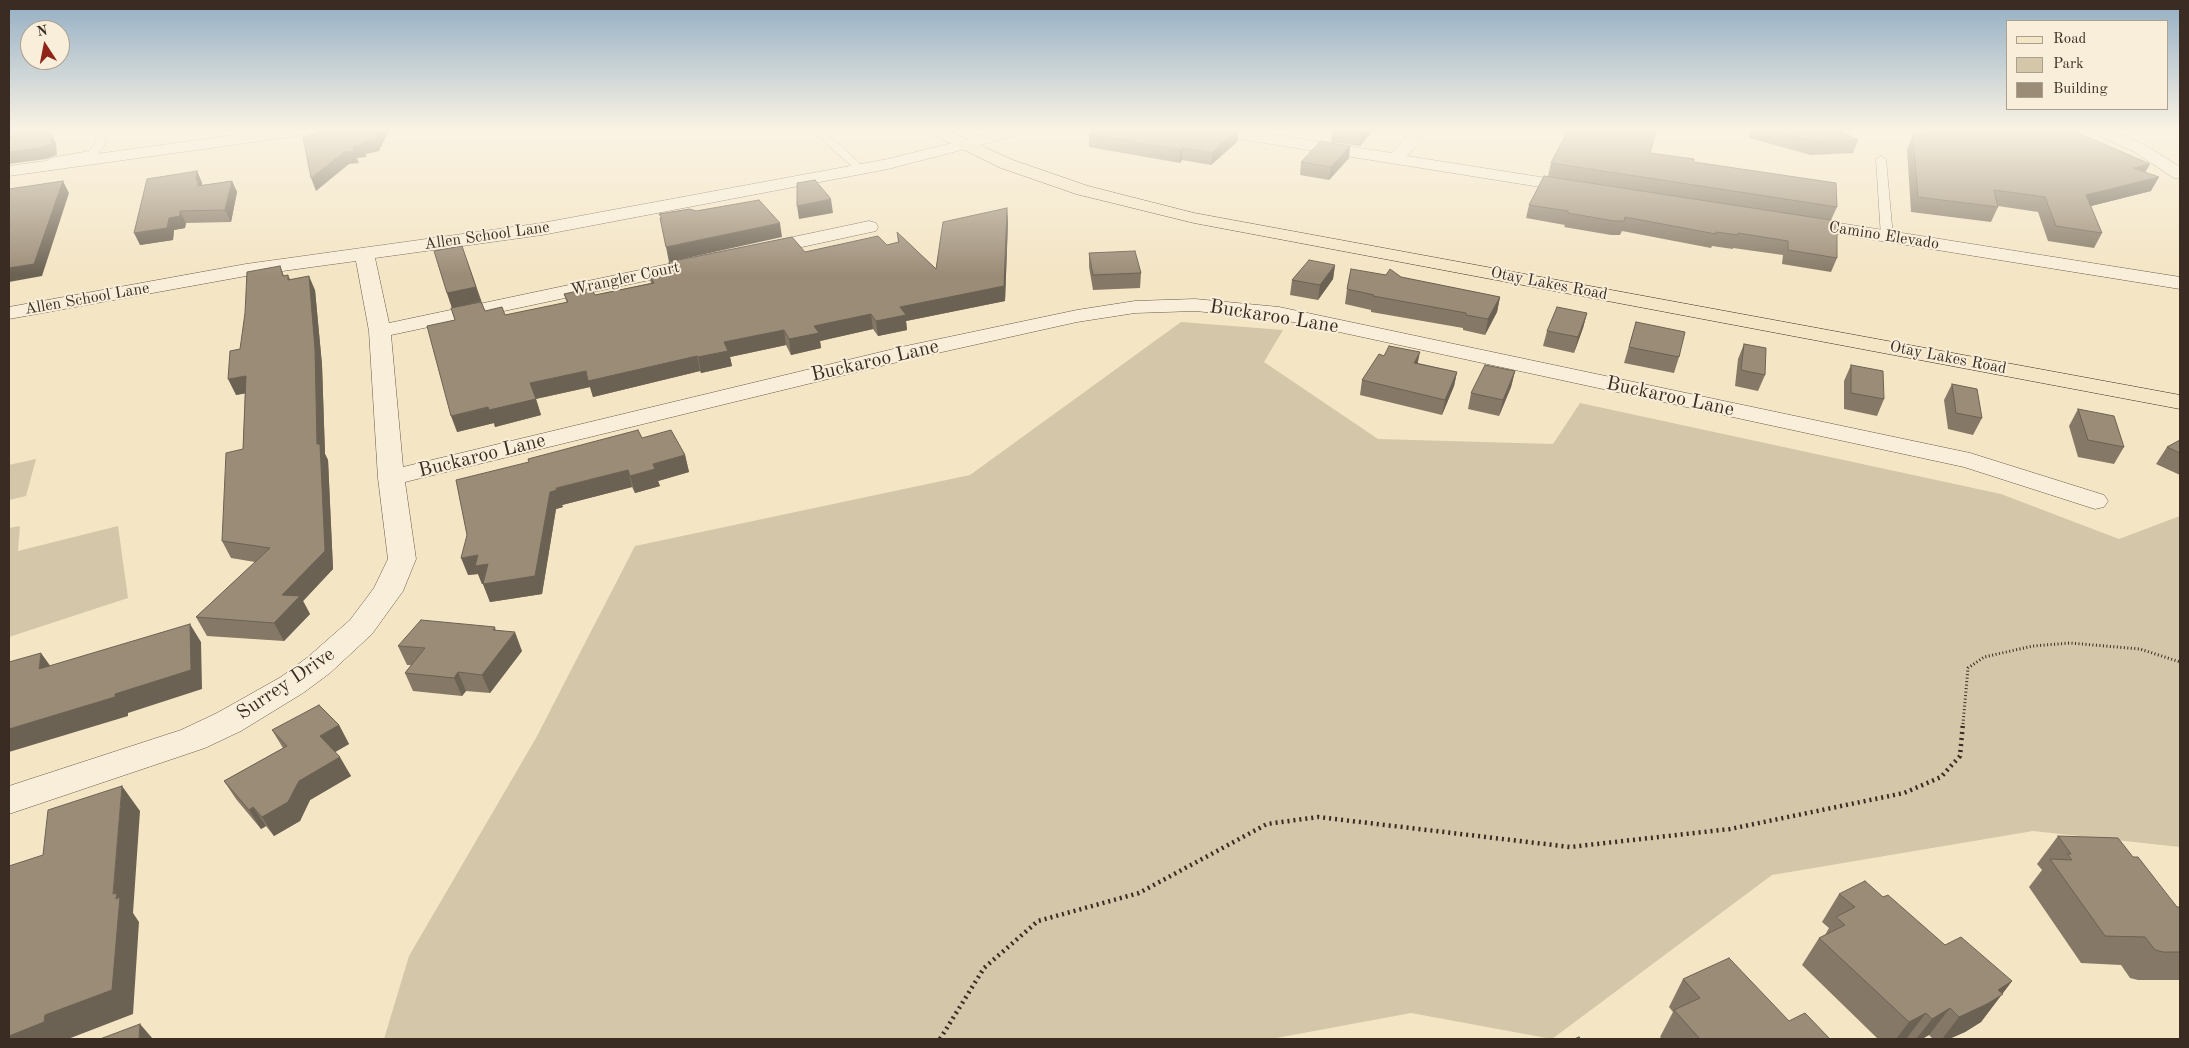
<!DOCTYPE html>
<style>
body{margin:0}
#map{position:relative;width:2189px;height:1048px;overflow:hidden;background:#f4e5c4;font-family:"Old Standard TT",serif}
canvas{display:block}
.frame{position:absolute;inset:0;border:10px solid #3a2c23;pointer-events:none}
.legend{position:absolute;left:2006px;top:20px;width:162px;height:90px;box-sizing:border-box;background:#f8eed9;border:1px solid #aca090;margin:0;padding:6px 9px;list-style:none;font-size:15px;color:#3a2c23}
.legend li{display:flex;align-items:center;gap:10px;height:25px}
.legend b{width:25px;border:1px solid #aca090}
.north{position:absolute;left:20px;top:20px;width:50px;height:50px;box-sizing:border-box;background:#f8eed9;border:1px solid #aca090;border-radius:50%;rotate:349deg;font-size:14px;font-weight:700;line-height:20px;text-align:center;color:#3a2c23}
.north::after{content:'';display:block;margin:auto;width:18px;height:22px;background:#8f2418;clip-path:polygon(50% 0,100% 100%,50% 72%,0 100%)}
</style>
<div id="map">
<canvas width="2189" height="1048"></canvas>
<div class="frame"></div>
<ul class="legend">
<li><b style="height:6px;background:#f4e5c4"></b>Road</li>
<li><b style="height:14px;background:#d4c6a9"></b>Park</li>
<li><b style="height:14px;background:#9b8c77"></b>Building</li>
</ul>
<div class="north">N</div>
</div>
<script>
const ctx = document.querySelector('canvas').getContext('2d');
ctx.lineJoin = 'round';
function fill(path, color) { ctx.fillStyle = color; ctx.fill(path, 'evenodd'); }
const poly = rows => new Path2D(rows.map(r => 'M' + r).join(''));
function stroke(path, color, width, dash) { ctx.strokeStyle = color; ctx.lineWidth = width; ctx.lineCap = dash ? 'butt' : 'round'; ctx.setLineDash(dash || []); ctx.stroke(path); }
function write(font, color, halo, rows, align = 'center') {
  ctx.font = font + ' "Old Standard TT",serif'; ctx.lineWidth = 4; ctx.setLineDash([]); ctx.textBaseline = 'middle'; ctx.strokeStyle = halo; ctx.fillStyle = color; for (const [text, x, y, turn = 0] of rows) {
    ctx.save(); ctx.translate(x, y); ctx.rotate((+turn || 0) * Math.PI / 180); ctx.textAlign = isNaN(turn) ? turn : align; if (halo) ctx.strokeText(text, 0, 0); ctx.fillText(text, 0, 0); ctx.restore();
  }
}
fill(poly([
 [1181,322,1283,330,1264,362,1378,439,1553,444,1580,403,2001,494,2119,539,2180,516,2180,847,2033,831,1772,875,1552,1039,1411,1013,1271,1039,384,1039,409,956,536,738,635,546,970,475],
 [36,459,26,496,9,500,9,465],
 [20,526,18,551,118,526,128,598,9,637,9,528]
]), '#d4c6a9');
const service = poly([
 [99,128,109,128,104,146,96,156,51,164,46,161,51,158,89,151,94,145,99,128],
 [802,128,815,128,828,134,866,169,865,171,857,171,820,138,802,128],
 [1881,156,1886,159,1893,237,1887,241,1881,237,1876,159,1881,156]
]);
const minor = poly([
 [285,128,326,128,323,131,318,133,9,176,9,166,285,128],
 [1011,128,1037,128,1034,131,888,169,542,235,375,258,389,323,706,256,713,258,716,262,713,266,706,268,391,335,403,467,906,346,1077,310,1135,301,1195,299,1279,307,1970,453,2104,495,2108,501,2104,507,2095,509,1964,467,1279,319,1195,311,1135,313,1077,322,906,360,405,482,416,559,403,591,372,634,330,673,303,693,241,731,205,748,9,814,9,786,181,730,217,713,281,677,308,657,350,620,374,588,388,559,378,478,369,331,356,261,246,276,9,319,9,307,246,264,542,223,888,159,1011,128],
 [1194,128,1231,128,1392,153,1413,128,1431,128,1407,156,1578,183,1584,184,1587,188,1584,192,1578,193,1202,133,1197,131,1194,128],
 [2084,128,2105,128,2145,145,2180,167,2180,179,2174,178,2133,151,2087,131,2084,128],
 [1801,217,2180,277,2180,289,1794,227,1792,223,1794,219,1801,217],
 [869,221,876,223,878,227,876,231,760,256,753,254,750,250,753,246,760,244,869,221]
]);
const primary = poly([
 [922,128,942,128,1013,160,1088,186,1194,213,2180,395,2180,409,1194,223,1076,194,1001,168,925,131,922,128]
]);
stroke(service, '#685a4b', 1);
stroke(minor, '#685a4b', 1);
stroke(primary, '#3a2c23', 1);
stroke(poly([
 [1963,724,1968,668,1984,657,2033,646,2070,643,2140,649,2180,662]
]), '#3a2c23', 3, [1, 2.5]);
stroke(poly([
 [940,1039,984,968,1038,921,1139,893,1267,824,1318,817,1570,847,1730,829,1904,793,1941,777,1960,756,1963,723]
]), '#3a2c23', 4.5, [2, 4]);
fill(service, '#f8eed9');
fill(minor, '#f8eed9');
fill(primary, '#f4e5c4');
fill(poly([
 [1238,128,1238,141,1211,165,1182,160,1180,163,1089,147,1089,134],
 [1375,128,1360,146,1331,142,1332,130],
 [1551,128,1631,128,1650,153,1694,162,1837,207,1831,220,1837,258,1831,272,1782,264,1783,255,1733,248,1733,249,1712,246,1711,248,1622,231,1620,235,1611,235,1564,227,1565,225,1526,218,1529,205,1548,176,1551,163,1567,132],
 [1751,128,1835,128,1858,140,1853,153,1811,155,1749,138],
 [1913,135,2146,172,2151,191,2091,206,2102,233,2094,248,2048,241,2038,212,1998,206,1998,207,1991,222,1911,212,1907,149],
 [1350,146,1349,158,1329,180,1300,175,1301,162],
 [197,171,202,183,202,185,232,181,237,192,231,222,186,223,185,228,174,230,173,240,140,245],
 [1007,208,1008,222,1005,301,906,321,907,330,878,336,873,329,820,341,821,348,791,355,786,345,730,357,732,366,701,373,700,371,593,397,590,387,536,399,541,415,495,427,494,423,457,432,455,320,452,308,447,293,462,246,485,311,505,315,567,303,564,294,595,295,651,283,649,275,805,252,887,245,898,242,897,232,936,269],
 [1089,253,1141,273,1140,288,1093,290,1089,267],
 [1335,265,1333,279,1318,300,1290,295,1292,280],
 [280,266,284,276,288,275,290,279,315,290,322,365,325,454,328,460,333,569,303,601,310,614,284,641,207,636,196,617,255,562,231,558,222,541,243,449,245,393,236,395,240,349],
 [1401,277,1500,297,1497,312,1485,335,1463,330,1463,328,1371,312,1371,310,1345,304,1347,289],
 [1587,313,1583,328,1574,353,1543,346,1547,331],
 [1636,322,1679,357,1674,373,1624,363],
 [1744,344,1765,375,1758,391,1735,386,1738,359],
 [1418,363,1457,372,1454,386,1442,415,1360,395,1362,380],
 [1851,365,1884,399,1877,416,1844,409,1844,381],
 [1515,371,1511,387,1499,416,1468,409,1471,393],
 [1952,384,1982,418,1973,435,1948,429,1944,400],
 [2078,409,2124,447,2114,464,2078,457,2069,426],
 [642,438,685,455,689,472,658,481,660,486,635,493,632,487,562,505,563,507,556,509,542,594,490,602,483,584,482,584,478,574,468,575],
 [2180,440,2180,475,2156,464,2167,447],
 [495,627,496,631,522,651,490,693,466,691,462,696,413,691,405,673,411,665,407,665,398,646],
 [339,725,349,744,335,752,351,776,310,800,300,821,274,836,266,826,261,829,236,799,224,781,283,748,272,730],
 [2058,836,2133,857,2177,907,2180,907,2180,980,2138,980,2130,978,2121,965,2081,963,2029,887,2042,870,2037,864],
 [1839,894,1883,897,1945,945,2012,981,1981,1022,1965,1032,1949,1039,1933,1039,1929,1035,1922,1039,1878,1039,1802,965,1819,938,1825,935,1829,928,1822,922],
 [1683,979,1789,1021,1830,1039,1662,1039,1660,1037,1673,1012,1669,1007]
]), '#857866');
fill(poly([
 [113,128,144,128,144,129,116,133],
 [380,128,390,128,379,151,366,154,366,157,357,158,359,163,349,164,316,191,311,178,344,152],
 [1238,128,1238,141,1211,165,1212,153],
 [1367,128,1375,128,1360,146,1361,134],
 [51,132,56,143,57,155,46,159,9,164,9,152],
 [1350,146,1349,158,1329,180,1331,167],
 [1183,148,1182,160,1180,163,1180,150],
 [2150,164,2142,178,2133,168],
 [197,171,202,183,202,187,198,186,196,180],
 [2159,177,2151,191,2079,209,2086,195],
 [63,181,69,193,42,276,9,282,9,268],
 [232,181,237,192,231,222,225,210],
 [831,199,833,213,799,219,797,206],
 [1007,208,1008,222,1005,301,906,321,907,330,878,336,876,321,900,307],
 [180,211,186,223,185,228,174,230,173,240,140,245,134,233,169,218],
 [780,223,782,237,669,262,666,247],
 [1335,265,1333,279,1318,300,1320,285],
 [309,276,315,290,322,365,325,454,328,460,333,569,303,601,310,614,284,641,274,623,282,595,317,444],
 [476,287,481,301,452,308,447,293],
 [1500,297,1497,312,1485,335,1488,319],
 [1587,313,1583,328,1574,353,1578,337],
 [871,314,873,329,820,341,821,348,791,355,789,339,814,326],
 [784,330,786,345,730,357,732,366,701,373,698,357,724,342],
 [1420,352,1417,367,1414,363],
 [697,356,700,371,593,397,590,387,535,399,530,383,586,371],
 [1515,371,1511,387,1499,416,1503,400],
 [1457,372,1454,386,1442,415,1445,400],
 [246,376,254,392,236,395,228,379],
 [536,399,541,415,495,427,494,423,457,432,451,416,488,407],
 [685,455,689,472,658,481,660,486,635,493,630,476,653,464],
 [628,470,632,487,562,505,563,507,556,509,542,594,490,602,483,584,550,492,556,488],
 [478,555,488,564,495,582,482,584,478,574,468,575,461,558],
 [190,624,201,642,202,689,128,713,128,716,9,752,9,729,115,694],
 [515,632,522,651,490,693,482,675],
 [41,653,54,671,39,669],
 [458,672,466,691,462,696,454,678],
 [339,725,349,744,330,755,320,736],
 [340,757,351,776,310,800,300,821,274,836,262,817,299,781],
 [122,786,140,811,133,913,139,922,133,1014,68,1039,9,1039,9,1036,45,1015,113,894],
 [253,807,266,826,261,829,249,810],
 [2012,981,1981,1022,1965,1032,1949,1039,1942,1039,1959,1017,1998,990],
 [1950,1008,1929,1035,1922,1039,1916,1039,1932,1019],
 [1926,1013,1906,1039,1896,1039,1909,1022],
 [140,1024,153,1039,139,1039]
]), '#6c6253');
const building = poly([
 [319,128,380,128,375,139,361,142,362,145,353,146,354,151,344,152,311,178,303,137,314,135,319,128],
 [1099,128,1238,128,1212,153,1183,148,1180,150,1089,134,1099,128],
 [1334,128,1367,128,1361,134,1332,130,1334,128],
 [1569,128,1631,128,1656,131,1650,153,1694,159,1694,162,1836,183,1837,207,1551,163,1569,128],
 [1762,128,1835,128,1858,140,1816,142,1762,128],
 [1946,128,2067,128,2150,164,2133,168,2159,177,2086,195,2102,233,2056,226,2045,197,1994,190,1998,207,1918,197,1913,135,1946,128],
 [9,131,51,132,51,144,39,148,9,152,9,131],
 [1321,141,1350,146,1331,167,1301,162,1321,141],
 [197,171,196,180,198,180,198,186,232,181,225,210,180,211,180,216,169,218,167,228,134,233,147,179,197,171],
 [1544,176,1837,221,1837,258,1788,250,1788,241,1738,233,1738,235,1716,232,1716,234,1625,217,1624,221,1614,221,1568,213,1568,211,1529,205,1544,176],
 [815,180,831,199,797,206,797,183,815,180],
 [63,181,34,264,9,268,9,189,63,181],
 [759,200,780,223,666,247,660,218,662,218,659,214,690,209,696,211,759,200],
 [1007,208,1004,286,900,307,906,315,876,321,871,314,814,326,819,333,789,339,784,330,724,342,728,351,698,357,697,356,588,381,586,371,530,383,536,399,489,410,488,407,451,416,427,326,455,320,451,308,481,302,485,311,502,307,505,315,568,302,564,294,591,288,595,295,654,283,649,275,671,270,669,262,792,237,805,252,878,236,887,245,899,242,897,232,936,269,943,222,1007,208],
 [462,246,476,287,447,293,434,251,462,246],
 [1135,251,1141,273,1093,275,1089,253,1135,251],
 [1309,260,1335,265,1320,285,1292,280,1309,260],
 [280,266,283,276,288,275,288,280,309,276,315,349,317,444,320,444,325,551,282,595,300,596,274,623,196,617,270,548,222,541,226,453,243,449,246,376,228,379,230,351,240,349,245,313,247,272,280,266],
 [1351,269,1386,275,1390,269,1401,277,1500,297,1488,319,1466,315,1466,313,1373,296,1374,295,1347,289,1351,269],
 [1557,307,1587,313,1578,337,1547,331,1557,307],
 [1636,322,1685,332,1679,357,1629,347,1636,322],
 [1744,344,1766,348,1765,375,1741,370,1744,344],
 [1389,346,1420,352,1414,363,1457,372,1445,400,1362,380,1379,354,1384,356,1389,346],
 [1485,365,1515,371,1503,400,1471,393,1485,365],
 [1851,365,1883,371,1884,399,1851,393,1851,365],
 [1952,384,1977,389,1982,418,1956,413,1952,384],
 [2078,409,2114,416,2124,447,2088,440,2078,409],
 [638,430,642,438,671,430,685,455,653,464,655,469,630,476,628,470,556,488,557,490,550,492,535,576,483,584,488,564,475,566,478,555,461,558,467,535,456,480,529,462,528,459,638,430],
 [2180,440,2180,453,2167,447,2180,440],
 [421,620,495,627,493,630,515,632,482,675,458,672,454,678,405,673,425,648,398,646,421,620],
 [190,624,191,670,115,694,115,697,9,729,9,662,41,653,39,669,190,624],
 [319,705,339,725,320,736,340,757,299,781,288,802,262,817,253,807,249,810,224,781,287,746,272,730,319,705],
 [122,786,113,894,117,893,116,899,120,897,112,990,45,1015,44,1022,9,1036,9,866,43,855,48,810,122,786],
 [2058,836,2118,838,2133,857,2138,857,2177,907,2180,907,2180,952,2163,952,2155,950,2145,937,2105,936,2050,859,2072,860,2067,854,2071,854,2058,836],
 [1865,881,1883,897,1888,895,1945,945,1961,937,2012,981,1998,990,2003,994,1987,1004,1959,1017,1950,1008,1932,1019,1926,1013,1909,1022,1819,938,1845,925,1836,917,1855,907,1839,894,1865,881],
 [1729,958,1789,1021,1805,1013,1830,1039,1700,1039,1674,1010,1700,998,1683,979,1729,958],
 [140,1024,139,1039,100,1039,140,1024],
 [1579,1037,1581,1039,1574,1039,1579,1037]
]);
fill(building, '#9b8c77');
stroke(building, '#6c6253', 1);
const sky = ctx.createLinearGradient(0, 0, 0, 275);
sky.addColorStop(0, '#93aec4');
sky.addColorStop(0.47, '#faf3e4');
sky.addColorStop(1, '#faf3e400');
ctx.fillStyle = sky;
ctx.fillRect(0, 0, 2189, 275);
write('16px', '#3a2c23', '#f8eed9', [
 ["Allen School Lane",487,236,-8],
 ["Camino Elevado",1884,236,9],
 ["Wrangler Court",625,279,-12],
 ["Otay Lakes Road",1549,284,11],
 ["Allen School Lane",87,299,-10],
 ["Otay Lakes Road",1948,358,11]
]);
write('20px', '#3a2c23', '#f8eed9', [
 ["Buckaroo Lane",1274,317,9],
 ["Buckaroo Lane",875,361,-13],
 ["Buckaroo Lane",1670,397,12],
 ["Buckaroo Lane",482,456,-14],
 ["Surrey Drive",286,684,-34]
]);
</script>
